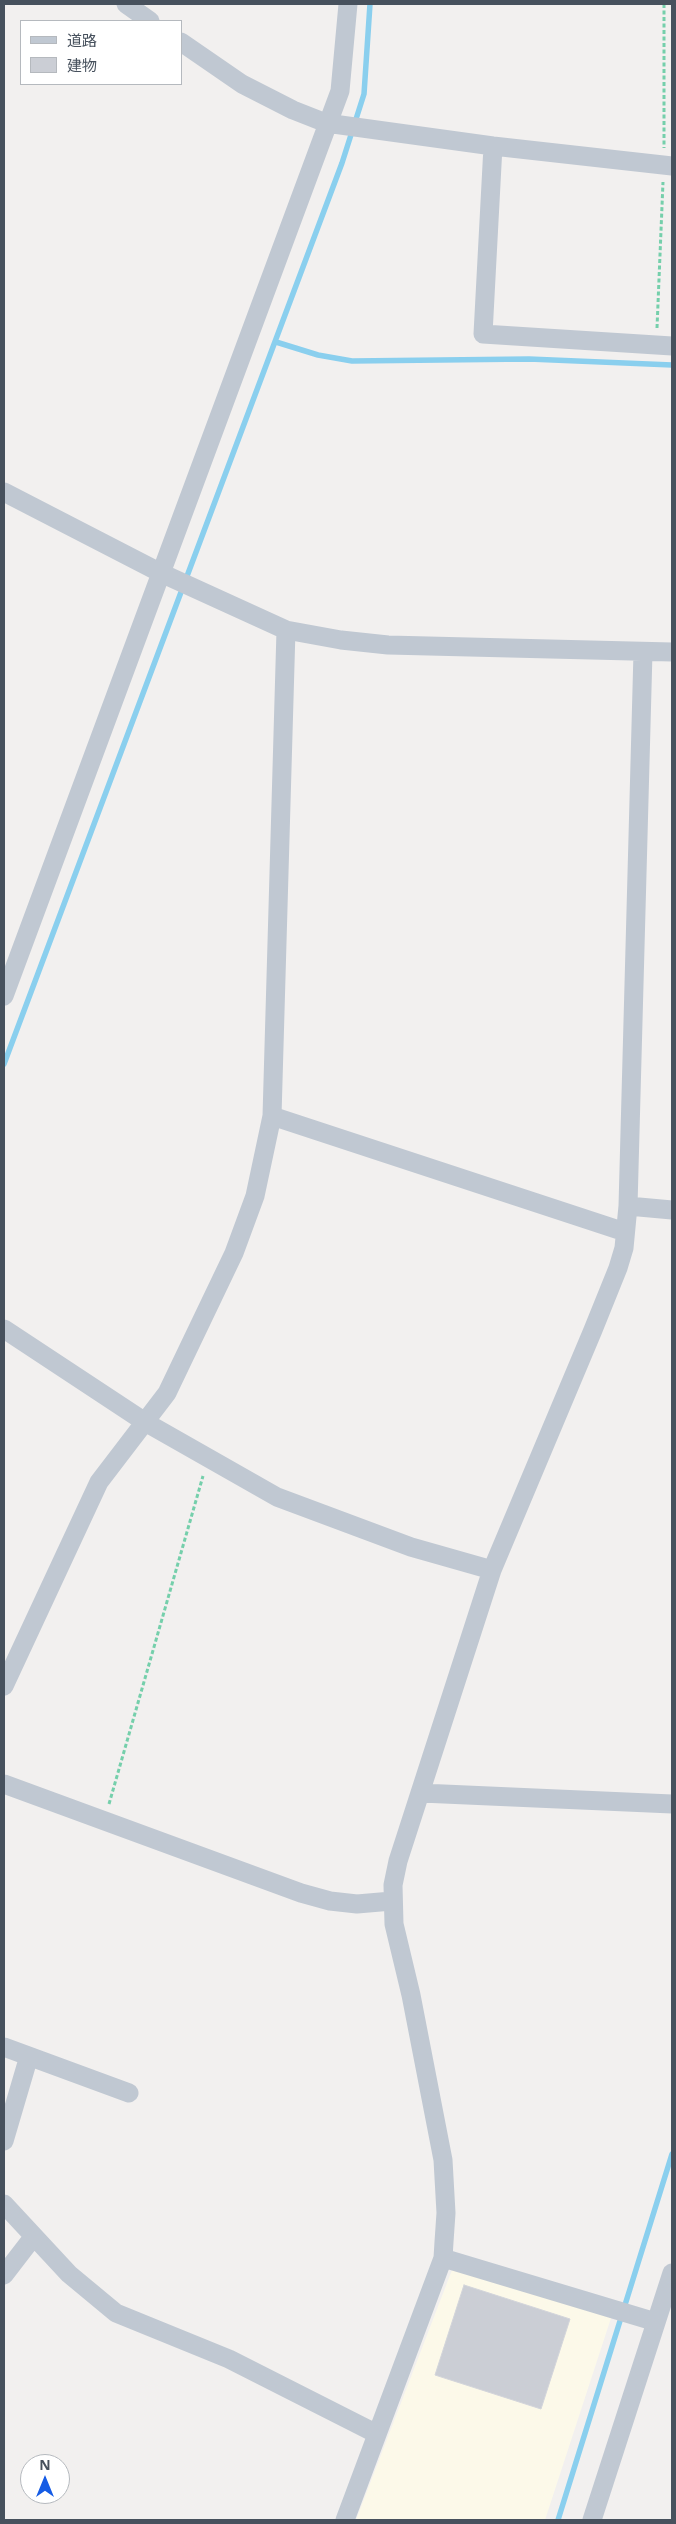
<!DOCTYPE html>
<meta charset="utf-8">
<style>
body{margin:0}
#map{position:relative;width:676px;height:2524px;overflow:hidden;background:#f2f0ef;font-family:"Noto Sans","Noto Sans JP",sans-serif}
canvas{display:block}
.frame{position:absolute;inset:0;border:5px solid #47515d;pointer-events:none}
.legend{position:absolute;left:20px;top:20px;width:162px;height:65px;box-sizing:border-box;background:#fff;border:1px solid #b5b9be;margin:0;padding:6px 9px;list-style:none;font-size:15px;color:#47515d}
.legend li{display:flex;align-items:center;gap:10px;height:25px}
.legend b{width:25px;border:1px solid #b5b9be}
.north{position:absolute;left:20px;top:2454px;width:50px;height:50px;box-sizing:border-box;background:#fff;border:1px solid #b5b9be;border-radius:50%;rotate:0deg;font-size:14px;font-weight:700;line-height:20px;text-align:center;color:#47515d}
.north::after{content:'';display:block;margin:auto;width:18px;height:22px;background:#165ce5;clip-path:polygon(50% 0,100% 100%,50% 72%,0 100%)}
</style>
<div id="map">
<canvas width="676" height="2524"></canvas>
<div class="frame"></div>
<ul class="legend">
<li><b style="height:6px;background:#c0c8d2"></b>道路</li>
<li><b style="height:14px;background:#cbced5"></b>建物</li>
</ul>
<div class="north">N</div>
</div>
<script>
const ctx = document.querySelector('canvas').getContext('2d');
ctx.lineJoin = 'round';
function fill(path, color) { ctx.fillStyle = color; ctx.fill(path, 'evenodd'); }
const poly = rows => new Path2D(rows.map(r => 'M' + r).join(''));
function stroke(path, color, width, dash) { ctx.strokeStyle = color; ctx.lineWidth = width; ctx.lineCap = dash ? 'butt' : 'round'; ctx.setLineDash(dash || []); ctx.stroke(path); }
fill(poly([
 [452,2270,612,2315,545,2520,356,2520]
]), '#fcf9e9');
stroke(poly([
 [276,342,318,355,352,361,529,359,672,365],
 [4,1064,342,163,364,94,370,4],
 [558,2520,672,2154]
]), '#8acfee', 5.5);
const building = poly([
 [464,2285,570,2319,541,2409,435,2375,464,2285]
]);
fill(building, '#cbced5');
stroke(building, '#d3d5db', 1);
stroke(poly([
 [664,4,664,148],
 [657,328,663,182],
 [109,1804,203,1476]
]), '#75cfab', 3, [4, 2.5]);
stroke(poly([
 [126,4,150,21],
 [181,42,242,84,293,110,326,123,493,146,672,166],
 [493,146,483,334,672,346],
 [4,492,161,573,286,630,341,640,388,645,672,652],
 [4,996,340,91,348,4],
 [272,1116,625,1232],
 [628,1206,672,1210],
 [4,1329,145,1422,277,1497,411,1547,492,1570],
 [4,1686,99,1482,167,1393,234,1253,255,1196,272,1116,286,630],
 [4,1784,301,1893,330,1901,357,1904,392,1901],
 [421,1793,672,1804],
 [4,2047,129,2093],
 [4,2141,29,2056],
 [4,2204,69,2274,116,2313,229,2359,377,2434],
 [443,2258,656,2322],
 [4,2275,34,2236],
 [345,2520,443,2258,444,2242,446,2213,443,2160,411,1995,394,1924,393,1885,398,1861,492,1570,593,1330,618,1268,624,1248,628,1206,643,652],
 [592,2520,672,2273]
]), '#c0c8d2', 19);
</script>
